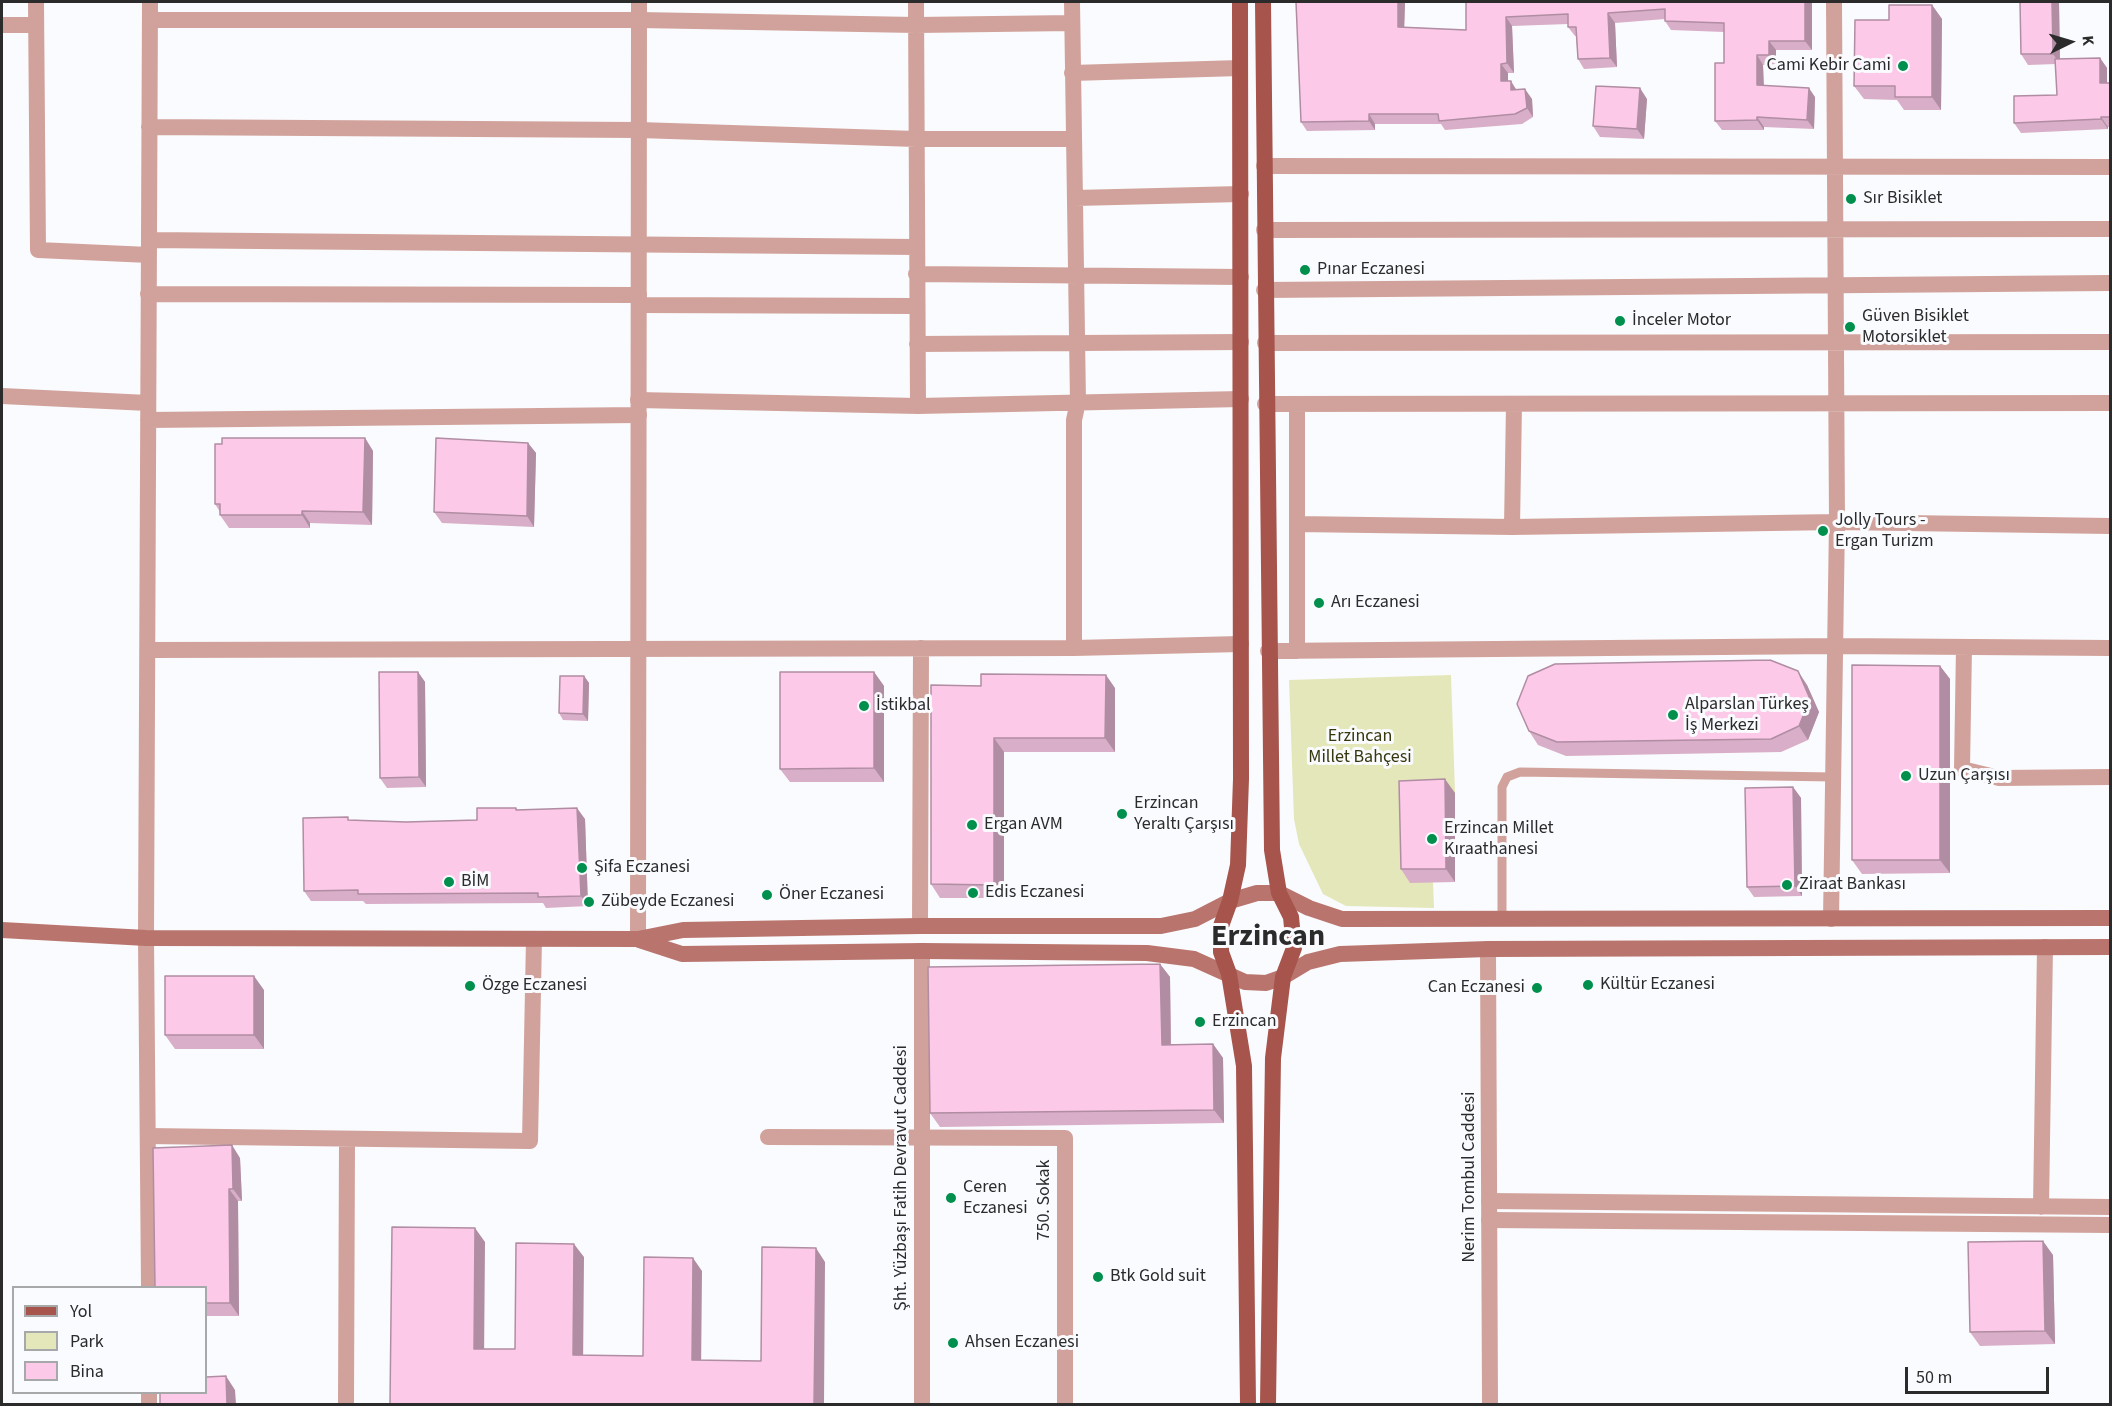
<!DOCTYPE html>
<meta charset="utf-8">
<style>
body{margin:0}
#map{position:relative;width:2112px;height:1406px;overflow:hidden;background:#fafbfe;font-family:"Source Sans 3",sans-serif}
canvas{display:block}
.frame{position:absolute;inset:0;border:3px solid #2b2b2c;pointer-events:none}
.legend{position:absolute;left:12px;top:1286px;width:195px;height:108px;box-sizing:border-box;background:#fafbfe;border:2px solid #a7a8aa;margin:0;padding:8px 10px;list-style:none;font-size:18px;color:#2b2b2c}
.legend li{display:flex;align-items:center;gap:12px;height:30px}
.legend b{width:30px;border:2px solid #a7a8aa}
.north{position:absolute;left:2040px;top:12px;width:60px;height:60px;-webkit-text-stroke:4px #fafbfe;paint-order:stroke;rotate:85deg;font-size:16px;font-weight:700;line-height:24px;text-align:center;color:#2b2b2c}
.north::after{content:'';display:block;margin:auto;width:21px;height:27px;background:#2b2b2c;clip-path:polygon(50% 0,100% 100%,50% 72%,0 100%)}
.scale{position:absolute;left:1905px;top:1367px;width:144px;height:27px;box-sizing:border-box;border:3px solid #2b2b2c;border-top:0;padding-left:8px;font-size:18px;line-height:21px;white-space:nowrap;color:#2b2b2c;-webkit-text-stroke:4px #fafbfe;paint-order:stroke}
</style>
<div id="map">
<canvas width="2112" height="1406"></canvas>
<div class="frame"></div>
<ul class="legend">
<li><b style="height:8px;background:#a6544c"></b>Yol</li>
<li><b style="height:16px;background:#e4e7ba"></b>Park</li>
<li><b style="height:16px;background:#fccae8"></b>Bina</li>
</ul>
<div class="north">K</div>
<div class="scale">50 m</div>
</div>
<script>
const ctx = document.querySelector('canvas').getContext('2d');
ctx.lineJoin = 'round';
function fill(path, color) { ctx.fillStyle = color; ctx.fill(path, 'evenodd'); }
const poly = rows => new Path2D(rows.map(r => 'M' + r).join(''));
function stroke(path, color, width, dash) { ctx.strokeStyle = color; ctx.lineWidth = width; ctx.lineCap = dash ? 'butt' : 'round'; ctx.setLineDash(dash || []); ctx.stroke(path); }
function write(font, color, halo, rows, align = 'center') {
  ctx.font = font + ' "Source Sans 3",sans-serif'; ctx.lineWidth = 6; ctx.setLineDash([]); ctx.textBaseline = 'middle'; ctx.strokeStyle = halo; ctx.fillStyle = color; for (const [text, x, y, turn = 0] of rows) {
    ctx.save(); ctx.translate(x, y); ctx.rotate((+turn || 0) * Math.PI / 180); ctx.textAlign = isNaN(turn) ? turn : align; if (halo) ctx.strokeText(text, 0, 0); ctx.fillText(text, 0, 0); ctx.restore();
  }
}
fill(poly([
 [1451,675,1455,793,1409,795,1433,882,1434,908,1346,906,1323,894,1299,844,1294,819,1289,680]
]), '#e4e7ba');
stroke(poly([
 [1502,919,1502,787,1507,777,1520,772,1833,777]
]), '#d1a29b', 9);
stroke(poly([
 [36,2,38,250,149,255],
 [916,2,918,406],
 [1072,2,1078,402,1074,420,1074,648],
 [150,20,639,20,916,25,1072,23],
 [2,25,36,25],
 [1072,73,1240,68],
 [149,127,639,130,916,139,1074,139],
 [1264,166,2110,167],
 [1075,198,1241,194],
 [1264,230,2110,229],
 [149,240,916,247],
 [916,274,1241,277],
 [1264,290,2110,283],
 [148,294,639,295],
 [639,305,917,306],
 [1265,343,2110,342],
 [917,344,1241,342],
 [2,396,148,403],
 [638,400,918,406,1241,399],
 [1265,404,2110,403],
 [148,420,639,415],
 [1297,524,1512,527,1837,522,2110,526],
 [1512,527,1514,404],
 [1964,647,1962,769,1999,778,2110,777],
 [148,650,1074,648,1241,644],
 [1268,651,1836,646,2110,648],
 [1297,651,1297,404],
 [1831,919,1837,522,1834,2],
 [920,926,921,648],
 [146,938,150,2],
 [148,1136,530,1141,534,939],
 [768,1137,1065,1138,1065,1404],
 [1489,1201,2110,1207],
 [2041,1207,2045,947],
 [1489,1220,2110,1225],
 [346,1404,347,1140]
]), '#d1a29b', 16);
stroke(poly([
 [146,938,149,1288],
 [638,939,639,2],
 [1488,949,1490,1404],
 [922,951,922,1404],
 [149,1392,149,1404]
]), '#d1a29b', 16);
stroke(poly([
 [2,930,146,938,638,939,683,930,920,926,1161,926,1195,919,1230,901,1257,893,1279,893,1309,908,1342,919,2110,918],
 [639,940,682,954,922,951,1147,953,1194,959,1245,982,1266,983,1283,977,1308,962,1340,954,1488,949,2110,947]
]), '#b9756d', 16);
stroke(poly([
 [1240,2,1241,779,1238,865,1230,901,1221,926,1221,952,1229,974,1244,1066,1248,1404],
 [1263,2,1272,850,1279,893,1291,917,1294,948,1283,977,1273,1058,1268,1404]
]), '#a6544c', 16);
fill(poly([
 [1296,2,1405,2,1404,27,1466,30,1466,2,1812,2,1812,50,1776,50,1776,64,1763,65,1764,85,1815,97,1814,129,1764,127,1764,130,1722,130,1715,121,1724,63,1724,32,1671,30,1665,21,1665,19,1615,23,1617,67,1584,69,1578,59,1576,36,1575,36,1568,27,1568,24,1512,26,1514,73,1508,73,1508,81,1517,90,1532,99,1533,117,1522,124,1445,130,1441,124,1375,124,1375,130,1307,131,1301,122],
 [2020,2,2059,2,2060,59,2100,58,2107,68,2107,83,2110,83,2110,127,2108,127,2108,129,2021,133,2014,123,2057,95,2056,64,2028,65,2021,54],
 [1932,5,1942,19,1941,110,1904,110,1897,100,1864,99,1854,86,1889,20],
 [1647,99,1644,139,1600,137,1593,126],
 [365,438,373,451,372,525,310,523,310,528,229,528,220,515,220,512,215,504],
 [528,443,536,453,534,527,442,523,434,512],
 [1940,666,1950,679,1950,873,1862,874,1852,860],
 [418,672,425,682,426,787,387,788,380,778],
 [874,672,884,686,884,782,790,782,780,769],
 [584,676,589,683,588,721,563,720,559,713],
 [931,685,1115,688,1115,752,1004,752,1004,898,940,898,931,884],
 [1807,685,1819,712,1808,740,1781,752,1566,756,1538,745,1529,731],
 [1793,787,1801,798,1802,896,1754,897,1747,887],
 [1455,793,1455,882,1410,883,1401,869],
 [516,808,517,810,585,819,588,906,546,908,543,903,366,904,363,901,311,901,304,891,406,822,477,820],
 [1160,964,1170,977,1171,1045,1213,1044,1223,1058,1224,1123,940,1127,930,1113],
 [264,990,264,1049,175,1049,165,1035],
 [240,1158,242,1201,238,1201,239,1316,206,1316,206,1287,155,1287],
 [2053,1255,2055,1344,1980,1346,1970,1332]
]), '#d9aec8');
fill(poly([
 [1398,2,1405,2,1404,36,1398,27],
 [1805,2,1812,2,1812,50,1805,41],
 [2052,2,2059,2,2060,64,2053,54],
 [1932,5,1942,19,1941,110,1932,97],
 [1608,13,1615,23,1617,67,1610,58],
 [1506,17,1512,26,1514,73,1507,63],
 [1769,41,1776,50,1776,64,1769,55],
 [1757,55,1763,65,1764,95,1757,85],
 [2100,58,2107,68,2107,93,2100,83],
 [1501,64,1508,73,1508,90,1501,81],
 [1511,81,1517,91,1511,90],
 [1640,88,1647,99,1644,139,1637,129],
 [1809,88,1815,97,1814,129,1807,120],
 [1525,89,1532,99,1533,117,1527,108],
 [1369,114,1375,124,1375,130,1369,121],
 [1757,117,1764,127,1764,130,1757,120],
 [2101,117,2108,127,2108,129,2101,119],
 [365,438,373,451,372,525,363,512],
 [528,443,536,453,534,527,527,516],
 [302,511,310,523,310,528,302,515],
 [1940,666,1950,679,1950,873,1940,860],
 [1798,671,1807,685,1819,712,1808,740,1799,726],
 [418,672,425,682,426,787,419,777],
 [874,672,884,686,884,782,874,768],
 [1106,675,1115,688,1115,752,1105,738],
 [584,676,589,683,588,721,583,714],
 [994,738,1004,752,1004,898,994,885],
 [1445,779,1455,793,1455,882,1446,869],
 [1793,787,1801,798,1802,896,1795,886],
 [577,808,585,819,588,906,581,896],
 [1160,964,1170,977,1171,1059,1162,1045],
 [254,976,264,990,264,1049,254,1035],
 [1213,1044,1223,1058,1224,1123,1214,1110],
 [232,1145,240,1158,242,1201,233,1189],
 [229,1189,238,1201,239,1316,230,1303],
 [475,1228,485,1242,484,1362,474,1349],
 [2043,1241,2053,1255,2055,1344,2045,1331],
 [574,1244,584,1257,583,1369,573,1355],
 [816,1248,825,1262,824,1404,814,1404],
 [693,1258,702,1271,701,1374,692,1360],
 [226,1376,235,1390,236,1404,227,1404]
]), '#b08da2');
const building = poly([
 [1296,2,1398,2,1398,27,1466,30,1466,2,1805,2,1805,41,1769,41,1769,55,1757,55,1757,85,1809,88,1807,120,1757,117,1757,120,1715,121,1715,63,1724,63,1724,23,1665,21,1665,9,1608,13,1610,58,1578,59,1576,27,1568,27,1568,14,1506,17,1507,63,1501,64,1501,81,1511,81,1511,90,1525,89,1527,108,1515,114,1439,121,1438,114,1369,114,1369,121,1301,122,1296,2],
 [2020,2,2052,2,2053,54,2021,54,2020,2],
 [1889,5,1932,5,1932,97,1895,97,1895,86,1854,86,1855,20,1889,20,1889,5],
 [2100,58,2100,83,2110,83,2110,117,2101,117,2101,119,2014,123,2014,96,2057,95,2055,59,2100,58],
 [1596,86,1640,88,1637,129,1593,126,1596,86],
 [222,438,365,438,363,512,302,511,302,515,220,515,220,504,215,504,215,444,222,444,222,438],
 [436,438,528,443,527,516,434,512,436,438],
 [1770,660,1798,671,1810,699,1799,726,1771,739,1557,742,1529,731,1517,704,1528,676,1555,664,1770,660],
 [1852,665,1940,666,1940,860,1852,860,1852,665],
 [379,672,418,672,419,777,380,778,379,672],
 [780,672,874,672,874,768,780,769,780,672],
 [981,674,1106,675,1105,738,994,738,994,885,931,884,931,685,981,686,981,674],
 [560,676,584,676,583,714,559,713,560,676],
 [1445,779,1446,869,1401,869,1399,781,1445,779],
 [1793,787,1795,886,1747,887,1745,788,1793,787],
 [477,808,516,808,516,810,577,808,581,896,538,897,538,893,358,894,358,890,304,891,303,818,348,817,348,820,406,822,477,820,477,808],
 [1160,964,1162,1045,1213,1044,1214,1110,930,1113,928,967,1160,964],
 [165,976,254,976,254,1035,165,1035,165,976],
 [232,1145,233,1189,229,1189,230,1303,206,1303,206,1287,155,1287,153,1148,232,1145],
 [392,1227,475,1228,474,1349,515,1349,516,1243,574,1244,573,1355,643,1356,644,1257,693,1258,692,1360,761,1361,762,1247,816,1248,814,1404,390,1404,392,1227],
 [2043,1241,2045,1331,1970,1332,1968,1242,2043,1241],
 [226,1376,227,1404,160,1404,160,1392,206,1392,206,1377,226,1376]
]);
fill(building, '#fccae8');
stroke(building, '#b08da2', 1.5);
for (const [x, y, r, color] of [
 [1903,66,6,"#018f4d"],
 [1851,199,6,"#018f4d"],
 [1305,270,6,"#018f4d"],
 [1620,321,6,"#018f4d"],
 [1850,327,6,"#018f4d"],
 [1823,531,6,"#018f4d"],
 [1319,603,6,"#018f4d"],
 [864,706,6,"#018f4d"],
 [1673,715,6,"#018f4d"],
 [1906,776,6,"#018f4d"],
 [1122,814,6,"#018f4d"],
 [972,825,6,"#018f4d"],
 [1432,839,6,"#018f4d"],
 [582,868,6,"#018f4d"],
 [449,882,6,"#018f4d"],
 [1787,885,6,"#018f4d"],
 [973,893,6,"#018f4d"],
 [767,895,6,"#018f4d"],
 [589,902,6,"#018f4d"],
 [1588,985,6,"#018f4d"],
 [470,986,6,"#018f4d"],
 [1537,988,6,"#018f4d"],
 [1200,1022,6,"#018f4d"],
 [951,1198,6,"#018f4d"],
 [1098,1277,6,"#018f4d"],
 [953,1343,6,"#018f4d"]
]) { const dot = new Path2D(); dot.arc(x, y, r, 0, 2 * Math.PI); ctx.fillStyle = color; ctx.fill(dot); stroke(dot, '#fafbfe', 2); }
write('18px', '#2b2b2c', '#fafbfe', [
 ["Cami Kebir Cami",1891,66,"right"],
 ["Sır Bisiklet",1863,199],
 ["Pınar Eczanesi",1317,270],
 ["Güven Bisiklet",1862,317],
 ["Motorsiklet",1862,338],
 ["İnceler Motor",1632,321],
 ["Jolly Tours -",1835,521],
 ["Ergan Turizm",1835,542],
 ["Arı Eczanesi",1331,603],
 ["Alparslan Türkeş",1685,705],
 ["İş Merkezi",1685,726],
 ["İstikbal",876,706],
 ["Uzun Çarşısı",1918,776],
 ["Erzincan",1134,804],
 ["Yeraltı Çarşısı",1134,825],
 ["Ergan AVM",984,825],
 ["Erzincan Millet",1444,829],
 ["Kıraathanesi",1444,850],
 ["Şifa Eczanesi",594,868],
 ["BİM",461,882],
 ["Ziraat Bankası",1799,885],
 ["Edis Eczanesi",985,893],
 ["Öner Eczanesi",779,895],
 ["Zübeyde Eczanesi",601,902],
 ["Kültür Eczanesi",1600,985],
 ["Özge Eczanesi",482,986],
 ["Can Eczanesi",1525,988,"right"],
 ["Erzincan",1212,1022],
 ["Ceren",963,1188],
 ["Eczanesi",963,1209],
 ["Btk Gold suit",1110,1277],
 ["Ahsen Eczanesi",965,1343]
], 'left');
write('18px', '#36370e', '#fafbfe', [
 ["Erzincan",1360,737],
 ["Millet Bahçesi",1360,758]
]);
write('18px', '#2b2b2c', '#fafbfe', [
 ["Nerim Tombul Caddesi",1470,1177,-90],
 ["Şht. Yüzbaşı Fatih Devravut Caddesi",902,1178,-90],
 ["750. Sokak",1045,1200,-90]
]);
write('bold 30px', '#2b2b2c', '#fafbfe', [
 ["Erzincan",1268,938]
]);
</script>
